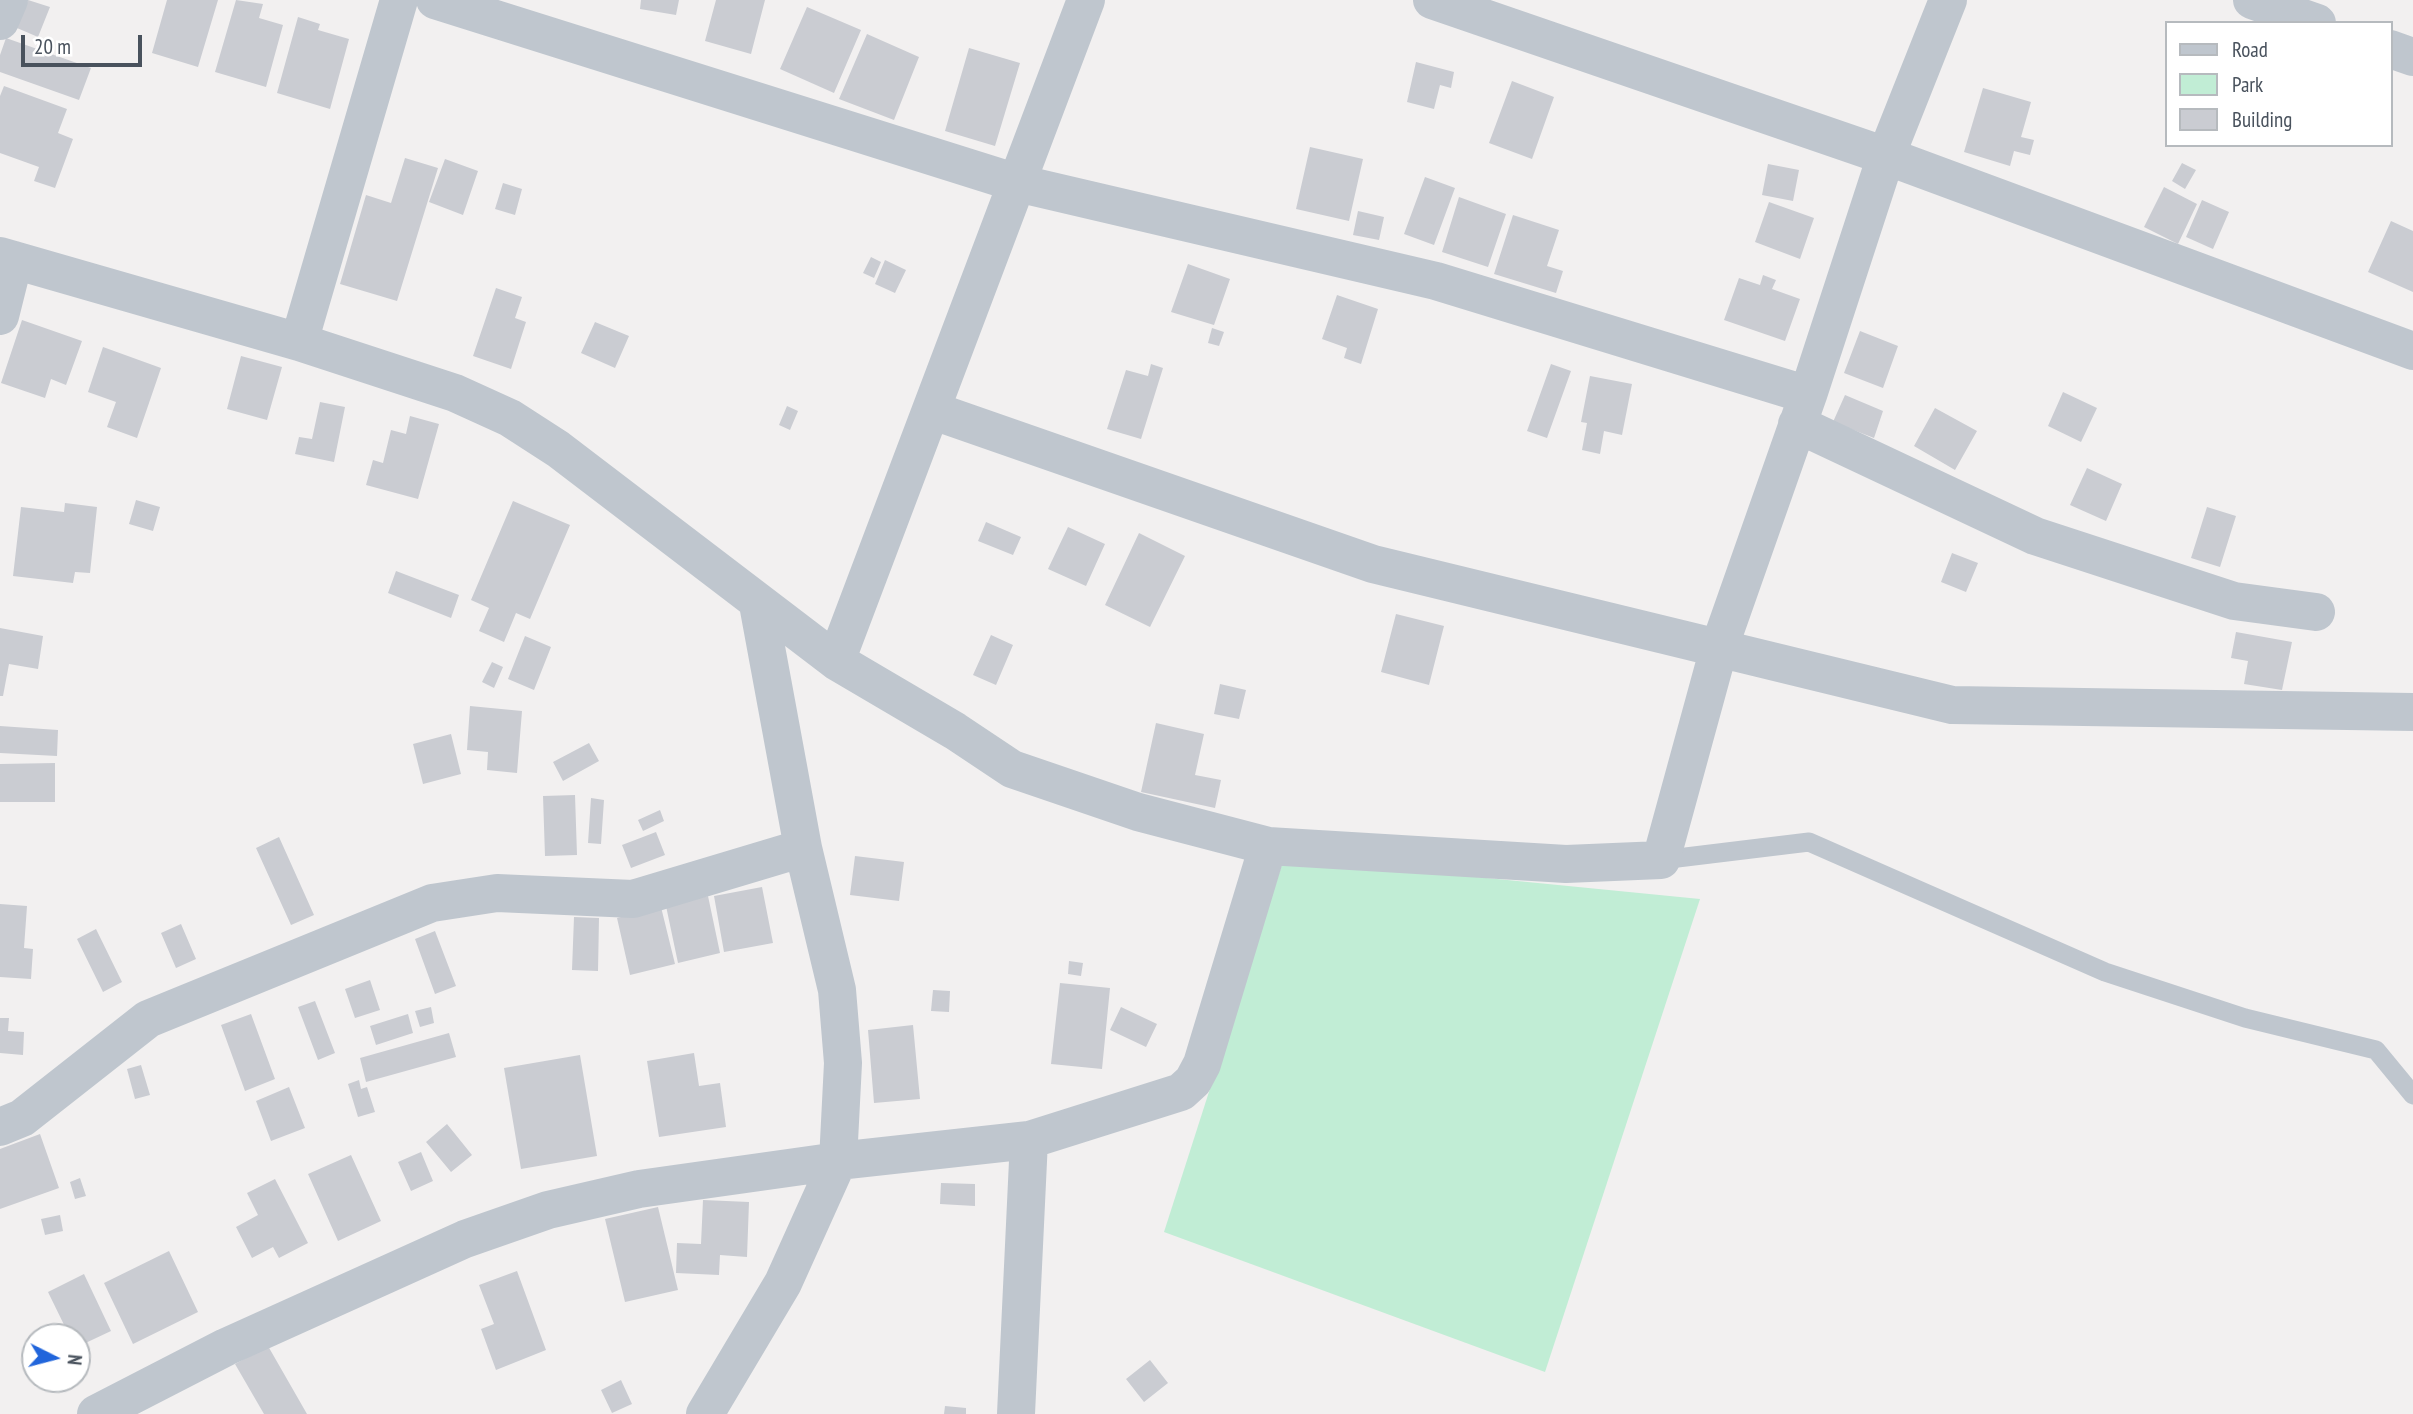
<!DOCTYPE html>
<style>
body{margin:0}
#map{position:relative;width:2413px;height:1414px;overflow:hidden;background:#f2f0f0;font-family:"PT Sans Narrow",sans-serif}
canvas{display:block}
.legend{position:absolute;left:2165px;top:21px;width:228px;height:126px;box-sizing:border-box;background:#fff;border:2px solid #b6babe;margin:0;padding:9px 12px;list-style:none;font-size:21px;color:#49525d}
.legend li{display:flex;align-items:center;gap:14px;height:35px}
.legend b{width:35px;border:2px solid #b6babe}
.north{position:absolute;left:21px;top:1323px;width:70px;height:70px;box-sizing:border-box;background:#fff;border:2px solid #b6babe;border-radius:50%;rotate:96deg;font-size:19px;font-weight:700;line-height:28px;text-align:center;color:#49525d}
.north::after{content:'';display:block;margin:auto;width:24px;height:32px;background:#2165db;clip-path:polygon(50% 0,100% 100%,50% 72%,0 100%)}
.scale{position:absolute;left:21px;top:35px;width:121px;height:32px;box-sizing:border-box;border:4px solid #49525d;border-top:0;padding-left:9px;font-size:21px;line-height:24px;white-space:nowrap;color:#49525d;-webkit-text-stroke:5px #fff;paint-order:stroke}
</style>
<div id="map">
<canvas width="2413" height="1414"></canvas>
<ul class="legend">
<li><b style="height:9px;background:#bfc6ce"></b>Road</li>
<li><b style="height:19px;background:#c1edd5"></b>Park</li>
<li><b style="height:19px;background:#caccd2"></b>Building</li>
</ul>
<div class="north">N</div>
<div class="scale">20 m</div>
</div>
<script>
const ctx = document.querySelector('canvas').getContext('2d');
ctx.lineJoin = 'round';
function fill(path, color) { ctx.fillStyle = color; ctx.fill(path, 'evenodd'); }
const poly = rows => new Path2D(rows.map(r => 'M' + r).join(''));
function stroke(path, color, width, dash) { ctx.strokeStyle = color; ctx.lineWidth = width; ctx.lineCap = dash ? 'butt' : 'round'; ctx.setLineDash(dash || []); ctx.stroke(path); }
fill(poly([
 [1284,858,1700,899,1545,1372,1164,1232]
]), '#c1edd5');
fill(poly([
 [28,0,50,7,38,37,17,28],
 [167,0,218,0,198,67,152,53],
 [236,0,263,4,259,18,283,25,266,87,215,72],
 [641,0,679,0,676,15,640,9],
 [716,0,765,0,751,54,705,41],
 [807,7,861,30,834,93,780,69],
 [298,17,320,24,318,30,349,39,330,109,277,93],
 [867,34,919,57,894,120,839,99],
 [6,38,91,68,79,100,0,72,0,55],
 [969,48,1020,63,995,146,945,131],
 [1416,62,1454,72,1451,88,1440,85,1434,109,1407,102],
 [1512,81,1554,97,1532,159,1489,143],
 [4,86,67,109,58,133,73,139,55,188,34,181,39,167,0,153,0,96],
 [1983,88,2031,102,2021,137,2034,140,2030,155,2014,151,2010,166,1964,152],
 [1310,147,1363,159,1349,221,1296,209],
 [405,158,438,168,397,301,340,284,366,195,391,203],
 [445,159,478,171,463,215,429,202],
 [2182,163,2196,170,2185,189,2172,181],
 [1768,164,1799,170,1793,201,1762,195],
 [1425,177,1455,188,1434,245,1404,234],
 [503,183,522,189,515,215,495,209],
 [2164,187,2197,204,2178,244,2144,227],
 [1459,197,1506,214,1488,267,1442,252],
 [2202,200,2229,212,2213,249,2186,237],
 [1769,202,1814,218,1800,259,1755,242],
 [1358,211,1384,217,1379,240,1353,235],
 [1513,215,1559,230,1547,266,1563,271,1556,293,1494,274],
 [2391,221,2413,231,2413,292,2368,272],
 [871,257,881,262,874,278,863,273],
 [885,260,906,270,895,293,875,284],
 [1188,264,1230,279,1214,325,1171,312],
 [1763,275,1776,280,1772,289,1800,299,1785,341,1724,320,1739,278,1760,285],
 [496,288,522,297,515,318,526,322,511,369,473,356],
 [1337,295,1378,309,1361,364,1344,358,1347,348,1322,339],
 [22,320,82,341,66,385,51,379,45,398,1,383],
 [595,322,629,336,615,368,581,353],
 [1212,328,1224,332,1219,346,1208,343],
 [1860,331,1898,346,1883,388,1844,373],
 [103,347,161,368,137,438,107,427,116,402,88,392],
 [241,356,282,367,267,420,227,409],
 [1151,364,1163,368,1141,439,1107,429,1126,370,1148,376],
 [1551,364,1571,371,1547,438,1527,431],
 [1590,376,1632,384,1622,435,1604,431,1600,454,1582,450,1587,423,1581,422],
 [2063,392,2097,408,2081,442,2048,426],
 [1845,395,1883,411,1874,438,1833,422],
 [320,402,345,407,334,462,295,454,299,437,312,439],
 [787,406,798,411,790,430,779,425],
 [1935,408,1977,431,1955,470,1914,446],
 [410,416,439,424,418,499,366,485,373,460,383,463,391,430,406,434],
 [2087,468,2122,484,2106,521,2070,505],
 [136,500,160,507,153,531,129,524],
 [513,501,570,525,530,619,516,613,504,642,479,631,489,608,471,600],
 [65,503,97,507,90,573,75,572,73,583,13,576,21,507,64,512],
 [2207,507,2236,516,2220,567,2191,558],
 [986,522,1021,537,1013,555,978,541],
 [1068,527,1105,544,1086,586,1048,569],
 [1139,533,1185,556,1150,627,1105,605],
 [1952,553,1978,563,1966,592,1941,582],
 [396,571,459,595,451,618,388,593],
 [1396,614,1444,626,1429,685,1381,672],
 [0,628,43,636,38,669,9,664,3,696,0,696],
 [2236,632,2292,642,2282,690,2244,684,2248,661,2231,658],
 [991,635,1013,645,996,685,973,675],
 [525,636,551,647,534,690,508,679],
 [492,662,503,667,494,688,482,682],
 [1220,684,1246,690,1239,719,1214,714],
 [470,706,522,711,517,773,487,770,488,752,467,750],
 [1156,723,1204,734,1195,775,1221,780,1215,808,1141,792],
 [0,726,58,730,57,756,0,753],
 [451,734,461,774,423,784,413,744],
 [589,743,599,761,563,781,553,762],
 [55,763,55,802,0,802,0,764],
 [575,795,577,855,545,856,543,796],
 [591,798,604,800,601,844,588,843],
 [660,810,664,821,643,831,638,820],
 [656,832,665,855,631,868,622,845],
 [279,837,314,915,291,925,256,848],
 [855,856,904,862,899,901,850,895],
 [762,887,773,943,724,952,714,896],
 [708,896,720,953,678,963,666,906],
 [0,904,27,906,24,948,33,949,31,979,0,977],
 [661,907,675,964,630,975,617,918],
 [574,917,599,918,598,971,572,970],
 [181,924,196,959,176,968,161,933],
 [96,929,122,982,103,992,77,939],
 [435,931,456,986,435,994,415,939],
 [1069,961,1083,963,1081,976,1068,974],
 [370,980,380,1010,355,1018,345,989],
 [1060,983,1110,988,1102,1069,1051,1064],
 [933,990,950,991,949,1012,931,1011],
 [315,1001,335,1053,318,1060,298,1007],
 [431,1007,434,1023,420,1027,415,1011],
 [1121,1007,1157,1024,1146,1047,1110,1030],
 [251,1014,275,1079,245,1091,221,1025],
 [408,1014,413,1033,376,1045,370,1026],
 [0,1018,9,1018,8,1031,24,1032,23,1055,0,1053],
 [913,1025,920,1099,874,1103,868,1030],
 [449,1033,456,1057,366,1082,360,1058],
 [694,1053,699,1086,720,1083,726,1127,659,1137,647,1061],
 [580,1055,597,1156,521,1169,504,1068],
 [141,1065,150,1095,135,1099,127,1069],
 [359,1080,361,1089,367,1087,375,1112,358,1117,348,1084],
 [289,1087,305,1128,271,1141,256,1101],
 [447,1124,472,1155,451,1172,426,1142],
 [40,1134,59,1188,0,1209,0,1149],
 [421,1152,433,1181,411,1191,398,1162],
 [351,1155,381,1221,338,1241,308,1174],
 [80,1178,86,1196,75,1199,70,1182],
 [275,1179,308,1243,279,1258,273,1247,252,1258,236,1227,258,1215,247,1193],
 [941,1183,975,1184,975,1206,940,1204],
 [703,1200,749,1202,747,1257,720,1255,719,1275,676,1273,677,1243,701,1244],
 [658,1207,678,1290,625,1302,605,1219],
 [60,1215,63,1231,45,1235,41,1219],
 [169,1251,198,1312,133,1344,104,1283],
 [517,1271,546,1350,496,1370,481,1329,494,1324,479,1285],
 [84,1274,111,1331,77,1347,77,1337,70,1337,48,1292],
 [268,1346,307,1414,264,1414,235,1364],
 [1150,1360,1168,1383,1144,1402,1126,1379],
 [621,1380,632,1404,612,1413,601,1390],
 [945,1406,966,1408,966,1414,944,1414]
]), '#caccd2');
stroke(poly([
 [1661,860,1809,842,2105,972,2245,1018,2376,1050,2413,1095]
]), '#bfc6ce', 19);
stroke(poly([
 [435,0,1017,183,1436,281,1808,395],
 [1432,0,1886,156,2413,351],
 [2252,0,2317,23],
 [0,21,9,0],
 [2390,49,2413,57],
 [0,256,299,342,455,393,510,418,558,449,836,661,955,731,1012,769,1138,812,1268,846,1202,1064,1193,1081,1181,1092,1029,1140,838,1161,639,1189,548,1210,465,1239,226,1347,96,1414],
 [0,316,14,260],
 [299,342,399,0],
 [931,410,1373,564,1952,705,2413,712],
 [1797,424,2035,536,2234,601,2316,612],
 [836,661,1086,0],
 [1268,846,1566,864,1661,860,1719,648,1808,395,1886,156,1948,0],
 [0,1127,22,1118,148,1019,432,903,497,893,633,899,803,848],
 [705,1414,783,1283,838,1161,843,1063,837,990,803,848,758,604],
 [1016,1414,1029,1140]
]), '#bfc6ce', 38);
</script>
